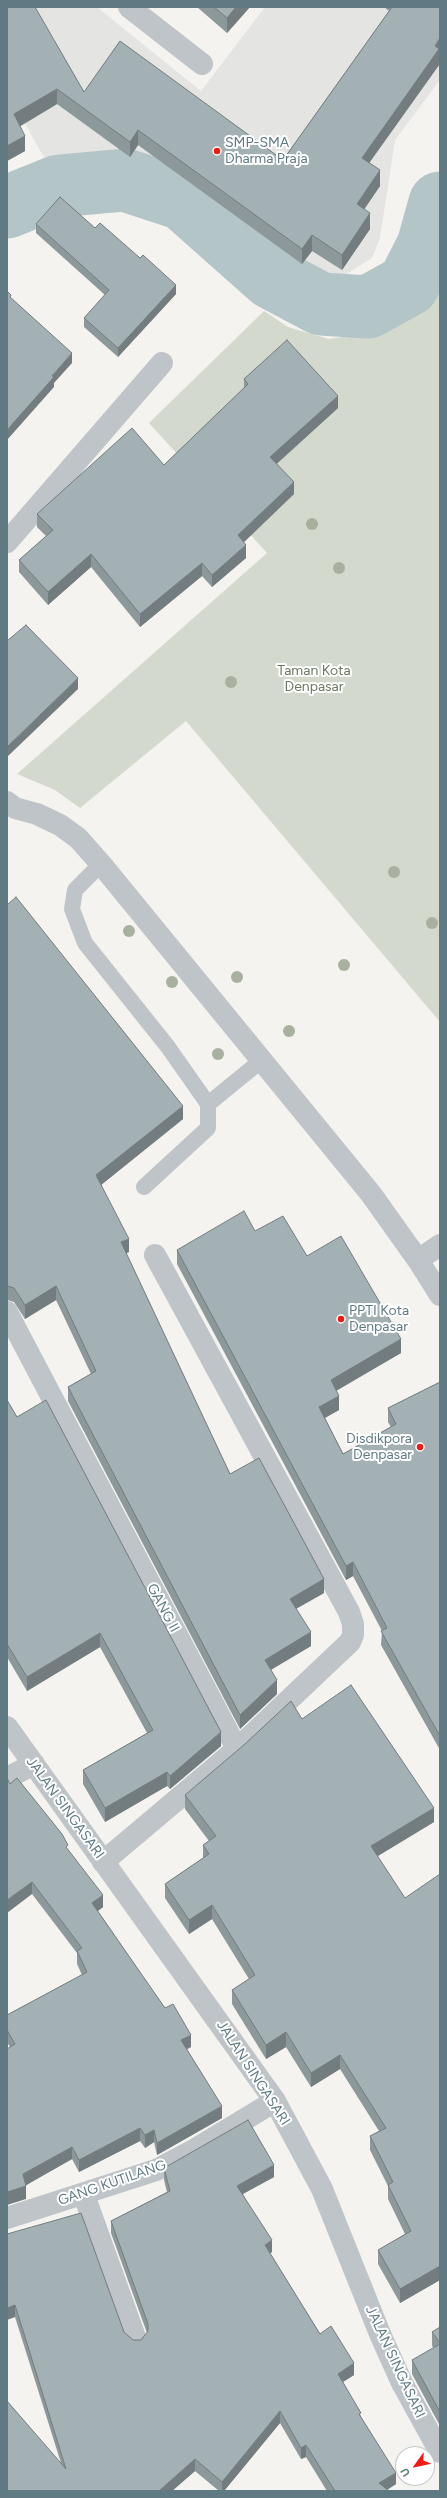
<!DOCTYPE html>
<style>
body{margin:0}
#map{position:relative;width:447px;height:2498px;overflow:hidden;background:#f4f3ef;font-family:Figtree,sans-serif}
canvas{display:block}
.frame{position:absolute;inset:0;border:8px solid #607a83;pointer-events:none}
.north{position:absolute;left:395px;top:2446px;width:40px;height:40px;box-sizing:border-box;background:#fff;border:1px solid #bfcacd;border-radius:50%;rotate:237deg;font-size:11px;font-weight:700;line-height:16px;text-align:center;color:#607a83}
.north::after{content:'';display:block;margin:auto;width:14px;height:18px;background:#f01b13;clip-path:polygon(50% 0,100% 100%,50% 72%,0 100%)}
</style>
<div id="map">
<canvas width="447" height="2498"></canvas>
<div class="frame"></div>
<div class="north">U</div>
</div>
<script>
const ctx = document.querySelector('canvas').getContext('2d');
ctx.lineJoin = 'round';
function fill(path, color) { ctx.fillStyle = color; ctx.fill(path, 'evenodd'); }
const poly = rows => new Path2D(rows.map(r => 'M' + r).join(''));
function stroke(path, color, width, dash) { ctx.strokeStyle = color; ctx.lineWidth = width; ctx.lineCap = dash ? 'butt' : 'round'; ctx.setLineDash(dash || []); ctx.stroke(path); }
function write(font, color, halo, rows, align = 'center') {
  ctx.font = font + ' Figtree,sans-serif'; ctx.lineWidth = 4; ctx.setLineDash([]); ctx.textBaseline = 'middle'; ctx.strokeStyle = halo; ctx.fillStyle = color; for (const [text, x, y, turn = 0] of rows) {
    ctx.save(); ctx.translate(x, y); ctx.rotate((+turn || 0) * Math.PI / 180); ctx.textAlign = isNaN(turn) ? turn : align; if (halo) ctx.strokeText(text, 0, 0); ctx.fillText(text, 0, 0); ctx.restore();
  }
}
fill(poly([
 [7,7,97,7,201,91,265,7,440,7,440,80,395,140,380,238,372,258,329,285,312,284,278,269,218,212,160,174,119,162,86,163,54,175,7,92]
]), '#e4e5e3');
fill(poly([
 [440,263,440,1022,186,721,80,808,55,790,17,774,267,553,149,423,264,311,288,327,329,339,368,333,402,315]
]), '#d4d9ce');
stroke(poly([
 [7,207,59,186,125,180,183,199,272,278,321,304,368,307,408,285,428,246,440,203]
]), '#b3c5c7', 63);
stroke(poly([
 [101,864,75,890,72,909,85,943,168,1047,208,1104,208,1128,144,1187],
 [208,1104,262,1060]
]), '#bec4c7', 16);
stroke(poly([
 [129,7,202,64],
 [7,542,162,363],
 [7,802,15,808,37,814,60,825,78,838,101,864,371,1194,418,1260,440,1295],
 [155,1255,349,1612,353,1624,353,1635,350,1642,237,1749],
 [418,1260,440,1245],
 [7,1312,237,1749,103,1862],
 [7,1727,275,2101,322,2189,380,2334,402,2383,440,2452],
 [7,1778,34,1764],
 [84,2195,136,2340],
 [7,2218,156,2170,194,2150,275,2101]
]), '#bec4c7', 22);
ctx.fillStyle = '#a8b0a0';
for (const [x, y] of [
 [312,524],
 [339,568],
 [231,682],
 [394,872],
 [432,923],
 [129,931],
 [344,965],
 [237,977],
 [172,982],
 [289,1031],
 [218,1054]
]) { ctx.beginPath(); ctx.arc(x, y, 6, 0, 2 * Math.PI); ctx.fill(); }
fill(poly([
 [7,7,84,92,283,160,389,11,384,7,440,7,439,65,369,163,380,186,364,209,370,229,342,270,312,251,302,264,138,145,130,157,57,104,20,126,25,151,7,161],
 [197,7,250,7,227,33],
 [36,224,95,228,140,258,176,294,118,357,84,327,84,318,105,295,36,233],
 [244,379,338,408,276,464,294,494,243,542,246,558,212,587,202,576,140,627,91,567,48,605,19,572,19,560,46,536,37,527,37,514,164,465,244,388],
 [7,905,183,1119,101,1185,129,1252,126,1253,230,1474,324,1593,296,1609,311,1646,271,1670,277,1694,240,1729,68,1401,68,1387,91,1374,56,1300,25,1319,14,1302,7,1300],
 [255,1231,307,1256,401,1353,336,1390,339,1410,325,1418,343,1454,391,1427,388,1422,388,1408,440,1382,440,1750,381,1645,382,1631,353,1576,346,1580,177,1264,177,1250],
 [7,1400,17,1417,221,1746,170,1789,167,1786,105,1822,83,1784,83,1770,147,1733,100,1647,27,1691,7,1657],
 [302,1719,434,1822,378,1856,440,2280,400,2303,378,2264,378,2250,405,2234,388,2199,388,2186,370,2150,370,2136,379,2131,340,2069,311,2087,286,2047,266,2059,232,2004,232,1990,249,1979,212,1919,189,1934,165,1898,165,1884,203,1858,203,1845,209,1841,185,1809,185,1795],
 [10,1784,68,1850,103,1907,98,1911,191,2047,187,2049,222,2118,157,2155,154,2142,145,2148,140,2141,79,2172,72,2159,26,2185,26,2199,10,2047,7,2042,7,2015,82,1975,77,1964,77,1953,32,1894],
 [164,2168,274,2177,243,2194,272,2252,270,2253,320,2334,354,2375,343,2382,396,2484,387,2490,389,2491,327,2491,306,2457,301,2459,280,2423,224,2491,219,2491,195,2471,172,2491,7,2491,61,2463,15,2317,7,2234,133,2340,141,2340,147,2333,111,2233,111,2221,167,2192,164,2180],
 [440,2327,440,2426,412,2374,412,2360,434,2348,432,2346,432,2332]
]), '#8d989b');
fill(poly([
 [236,7,250,7,227,33,227,18],
 [440,38,439,65,362,173,362,158],
 [57,89,57,104,14,130,14,114],
 [138,130,138,145,130,157,130,142],
 [25,136,25,151,7,161,7,146],
 [380,170,380,186,357,220,357,204],
 [370,213,370,229,342,270,342,255],
 [312,235,312,251,302,264,302,249],
 [176,285,176,294,118,357,118,348],
 [72,353,72,363,54,383,54,387,7,440,7,430,52,376],
 [338,396,338,408,270,470,270,457],
 [294,482,294,494,238,548,238,535],
 [246,545,246,558,212,587,212,575],
 [91,554,91,567,48,605,48,592],
 [202,563,202,576,140,627,140,614],
 [78,678,78,689,7,757,7,747],
 [183,1106,183,1119,96,1189,96,1175],
 [129,1239,129,1252,121,1256,121,1242],
 [7,1286,8,1286,8,1300,7,1300],
 [56,1286,56,1300,25,1319,25,1305],
 [401,1339,401,1353,331,1394,331,1380],
 [339,1396,339,1410,319,1421,319,1407],
 [353,1562,353,1576,346,1580,346,1566],
 [324,1579,324,1593,290,1612,290,1599],
 [311,1632,311,1646,265,1673,265,1660],
 [100,1633,100,1647,27,1691,27,1677],
 [277,1680,277,1694,240,1729,240,1715],
 [221,1732,221,1746,170,1789,170,1776],
 [167,1772,167,1786,105,1822,105,1808],
 [434,1808,434,1822,371,1860,371,1846],
 [32,1882,32,1894,7,1913,7,1900],
 [103,1895,103,1907,92,1915,92,1903],
 [212,1905,212,1919,189,1934,189,1920],
 [286,2032,286,2047,266,2059,266,2045],
 [191,2035,191,2047,181,2052,181,2040],
 [340,2055,340,2069,311,2087,311,2073],
 [222,2106,222,2118,157,2155,157,2143],
 [140,2128,140,2141,79,2172,79,2160],
 [154,2130,154,2142,145,2148,145,2135],
 [72,2147,72,2159,23,2187,23,2174],
 [274,2165,274,2177,237,2197,237,2186],
 [26,2186,26,2199,7,2205,7,2192],
 [272,2240,272,2252,265,2256,265,2245],
 [440,2266,440,2280,400,2303,400,2289],
 [15,2305,15,2317,7,2320,7,2308],
 [354,2363,354,2375,338,2385,338,2374],
 [280,2411,280,2423,224,2491,222,2491,222,2482],
 [306,2445,306,2457,301,2459,301,2448],
 [195,2459,195,2471,172,2491,159,2491],
 [396,2473,396,2484,385,2491,379,2483]
]), '#737c7e');
const building = poly([
 [7,7,35,7,84,92,120,41,283,160,392,7,440,7,440,38,435,46,439,49,362,158,380,170,357,204,370,213,342,255,312,235,302,249,138,130,130,142,57,89,14,114,25,136,7,146,7,7],
 [214,7,236,7,227,18,214,7],
 [60,197,95,228,100,223,140,258,143,255,176,285,118,348,84,318,109,290,36,224,60,197],
 [7,291,11,295,10,297,72,353,52,376,54,377,7,430,7,291],
 [287,340,338,396,270,457,294,482,238,535,246,545,212,575,202,563,140,614,91,554,48,592,19,560,53,530,37,514,132,428,164,465,248,384,244,379,287,340],
 [26,625,78,678,7,747,7,641,26,625],
 [16,897,183,1106,96,1175,129,1239,121,1242,230,1474,259,1458,324,1579,290,1599,311,1632,265,1660,277,1680,240,1715,68,1387,96,1371,56,1286,25,1305,14,1288,7,1286,7,905,16,897],
 [244,1211,255,1231,283,1216,307,1256,341,1236,401,1339,331,1380,339,1396,319,1407,343,1454,396,1424,388,1408,440,1382,440,1736,381,1631,387,1628,353,1562,346,1566,177,1250,244,1211],
 [7,1400,17,1417,46,1400,221,1732,170,1776,167,1772,105,1808,83,1770,153,1730,100,1633,27,1677,7,1644,7,1400],
 [351,1685,434,1808,371,1846,405,1898,440,1874,440,2266,400,2289,378,2250,411,2231,388,2185,393,2182,370,2136,386,2128,340,2055,311,2073,286,2032,266,2045,232,1990,255,1975,212,1905,189,1920,165,1884,209,1854,203,1845,216,1836,185,1795,245,1744,291,1701,302,1719,351,1685],
 [7,1778,10,1784,17,1778,62,1834,68,1845,66,1847,103,1895,92,1903,165,2008,173,2004,191,2035,181,2040,222,2106,157,2143,154,2130,145,2135,140,2128,79,2160,72,2147,23,2174,26,2186,7,2192,7,2049,15,2044,7,2030,7,2015,87,1972,77,1951,82,1948,32,1882,7,1900,7,1778],
 [248,2120,274,2165,237,2186,272,2240,265,2245,320,2334,331,2326,354,2363,338,2374,361,2413,359,2414,396,2473,379,2483,389,2491,335,2491,306,2445,301,2448,280,2411,222,2482,195,2459,159,2491,7,2491,7,2401,66,2469,15,2305,7,2308,7,2234,81,2213,124,2332,133,2340,141,2340,148,2331,148,2324,111,2221,170,2191,164,2168,248,2120],
 [440,2327,440,2343,432,2332,440,2327],
 [440,2344,440,2412,412,2360,440,2344]
]);
fill(building, '#a4b1b4');
stroke(building, '#737c7e', 1);
for (const [x, y, r, color] of [
 [217,151,4,"#f01b13"],
 [341,1319,4,"#f01b13"],
 [420,1447,4,"#f01b13"]
]) { const dot = new Path2D(); dot.arc(x, y, r, 0, 2 * Math.PI); ctx.fillStyle = color; ctx.fill(dot); stroke(dot, '#fff', 1.5); }
write('14px', '#607a83', '#fff', [
 ["SMP-SMA",225,143],
 ["Dharma Praja",225,159],
 ["PPTI Kota",349,1311],
 ["Denpasar",349,1327],
 ["Disdikpora",412,1439,"right"],
 ["Denpasar",412,1455,"right"]
], 'left');
write('14px', '#6a7960', '#fff', [
 ["Taman Kota",314,671],
 ["Denpasar",314,687]
]);
write('14px', '#607a83', '#fff', [
 ["GANG II",163,1608,62],
 ["JALAN SINGASARI",65,1808,54],
 ["JALAN SINGASARI",253,2073,57],
 ["GANG KUTILANG",112,2183,-19],
 ["JALAN SINGASARI",395,2362,65]
]);
</script>
